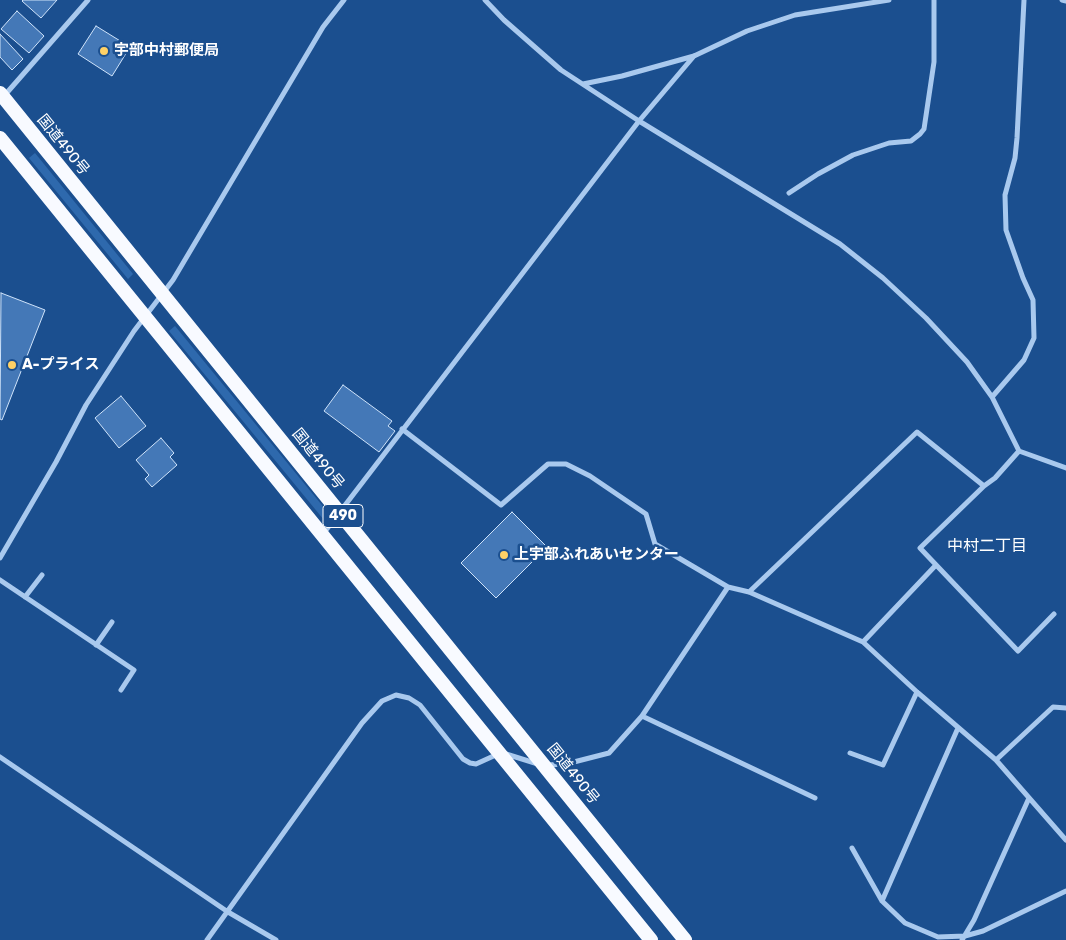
<!DOCTYPE html>
<meta charset="utf-8">
<style>
body{margin:0}
canvas{display:block;background:#1b4f8f}
</style>
<canvas width="1066" height="940"></canvas>
<script>
const ctx = document.querySelector('canvas').getContext('2d');
ctx.lineJoin = 'round';
function fill(path, color) { ctx.fillStyle = color; ctx.fill(path, 'evenodd'); }
const poly = rows => new Path2D(rows.map(r => 'M' + r).join(''));
function stroke(path, color, width, dash) { ctx.strokeStyle = color; ctx.lineWidth = width; ctx.lineCap = dash ? 'butt' : 'round'; ctx.setLineDash(dash || []); ctx.stroke(path); }
function write(font, color, halo, rows, align = 'center') {
  ctx.font = font + ' Rubik,"Noto Sans JP",sans-serif'; ctx.lineWidth = 5; ctx.setLineDash([]); ctx.textBaseline = 'middle'; ctx.strokeStyle = halo; ctx.fillStyle = color; for (const [text, x, y, turn = 0] of rows) {
    ctx.save(); ctx.translate(x, y); ctx.rotate((+turn || 0) * Math.PI / 180); ctx.textAlign = isNaN(turn) ? turn : align; if (halo) ctx.strokeText(text, 0, 0); ctx.fillText(text, 0, 0); ctx.restore();
  }
}
fill(poly([
 [35,153,133,274,128,279,29,158],
 [175,326,330,515,324,520,169,331]
]), '#2e69ad');
const building = poly([
 [23,0,57,0,41,18,22,1,23,0],
 [17,11,44,36,29,53,1,29,17,11],
 [96,26,130,47,112,76,78,54,96,26],
 [0,34,23,59,12,70,0,57,0,34],
 [1,293,45,310,2,420,0,419,1,293],
 [343,385,392,421,388,426,395,431,379,452,324,411,343,385],
 [121,396,146,426,119,448,95,418,121,396],
 [161,438,174,453,170,457,177,465,152,487,145,479,149,475,136,460,161,438],
 [512,512,547,547,496,598,461,563,512,512]
]);
fill(building, '#4478b7');
stroke(building, '#cfe3fa', 1);
stroke(poly([
 [485,0,504,20,561,70,639,121,840,244,883,278,926,318,967,362,992,397,1019,451,1066,468],
 [1062,0,1066,1],
 [583,84,622,76,694,56,747,31,795,15,889,0],
 [4,96,88,0],
 [789,193,818,174,853,155,889,143,911,141,920,134,924,129,934,62,934,0],
 [992,397,1024,360,1034,338,1033,300,1023,278,1006,230,1005,195,1015,158,1017,138,1024,0],
 [402,429,501,505,548,464,566,464,590,476,646,514,655,544,728,587],
 [1019,451,995,478,984,486,920,548,1018,651,1054,614],
 [323,534,639,121,694,56],
 [0,558,56,462,86,405,134,331,173,280,323,27,344,0],
 [0,580,134,670,121,690],
 [749,592,917,432,984,486],
 [25,597,42,575],
 [863,642,936,565],
 [96,645,112,622],
 [642,716,815,798],
 [850,753,883,765,917,692],
 [506,754,538,764],
 [0,757,228,912,276,940],
 [996,760,1053,707,1066,708],
 [547,765,566,764,609,753,642,716,728,587,749,592,863,642,917,692,996,760,1066,840],
 [852,848,882,901,905,923,938,937,965,936,983,931,1066,891],
 [882,901,958,728],
 [207,940,362,723,382,701,396,695,409,698,420,705,463,759,470,763,476,764,498,754],
 [962,940,974,920,1029,798]
]), '#a9c9ee', 5);
stroke(poly([
 [0,93,685,940],
 [0,138,651,940]
]), '#f8faff', 14);
for (const [x, y, r, color] of [
 [104,51,5,"#ffd166"],
 [12,365,5,"#ffd166"],
 [504,555,5,"#ffd166"]
]) { const dot = new Path2D(); dot.arc(x, y, r, 0, 2 * Math.PI); ctx.fillStyle = color; ctx.fill(dot); stroke(dot, '#1b4f8f', 2); }
for (const [x, y, w] of [
 [343,516,40]
]) { const box = new Path2D(); box.roundRect(x - w / 2, y - 11.5, w, 23, 4); ctx.fillStyle = '#1b4f8f'; ctx.fill(box); stroke(box, '#fff', 1); }
write('bold 14px', '#fff', null, [
 ["490",343,516]
]);
write('bold 15px', '#fff', '#1b4f8f', [
 ["宇部中村郵便局",114,51],
 ["A-プライス",22,365],
 ["上宇部ふれあいセンター",514,555]
], 'left');
write('15px', '#fff', '#1b4f8f', [
 ["国道490号",63,145,51],
 ["国道490号",318,459,51],
 ["国道490号",573,774,51]
]);
write('16px', '#fff', '#1b4f8f', [
 ["中村二丁目",987,546]
]);
</script>
